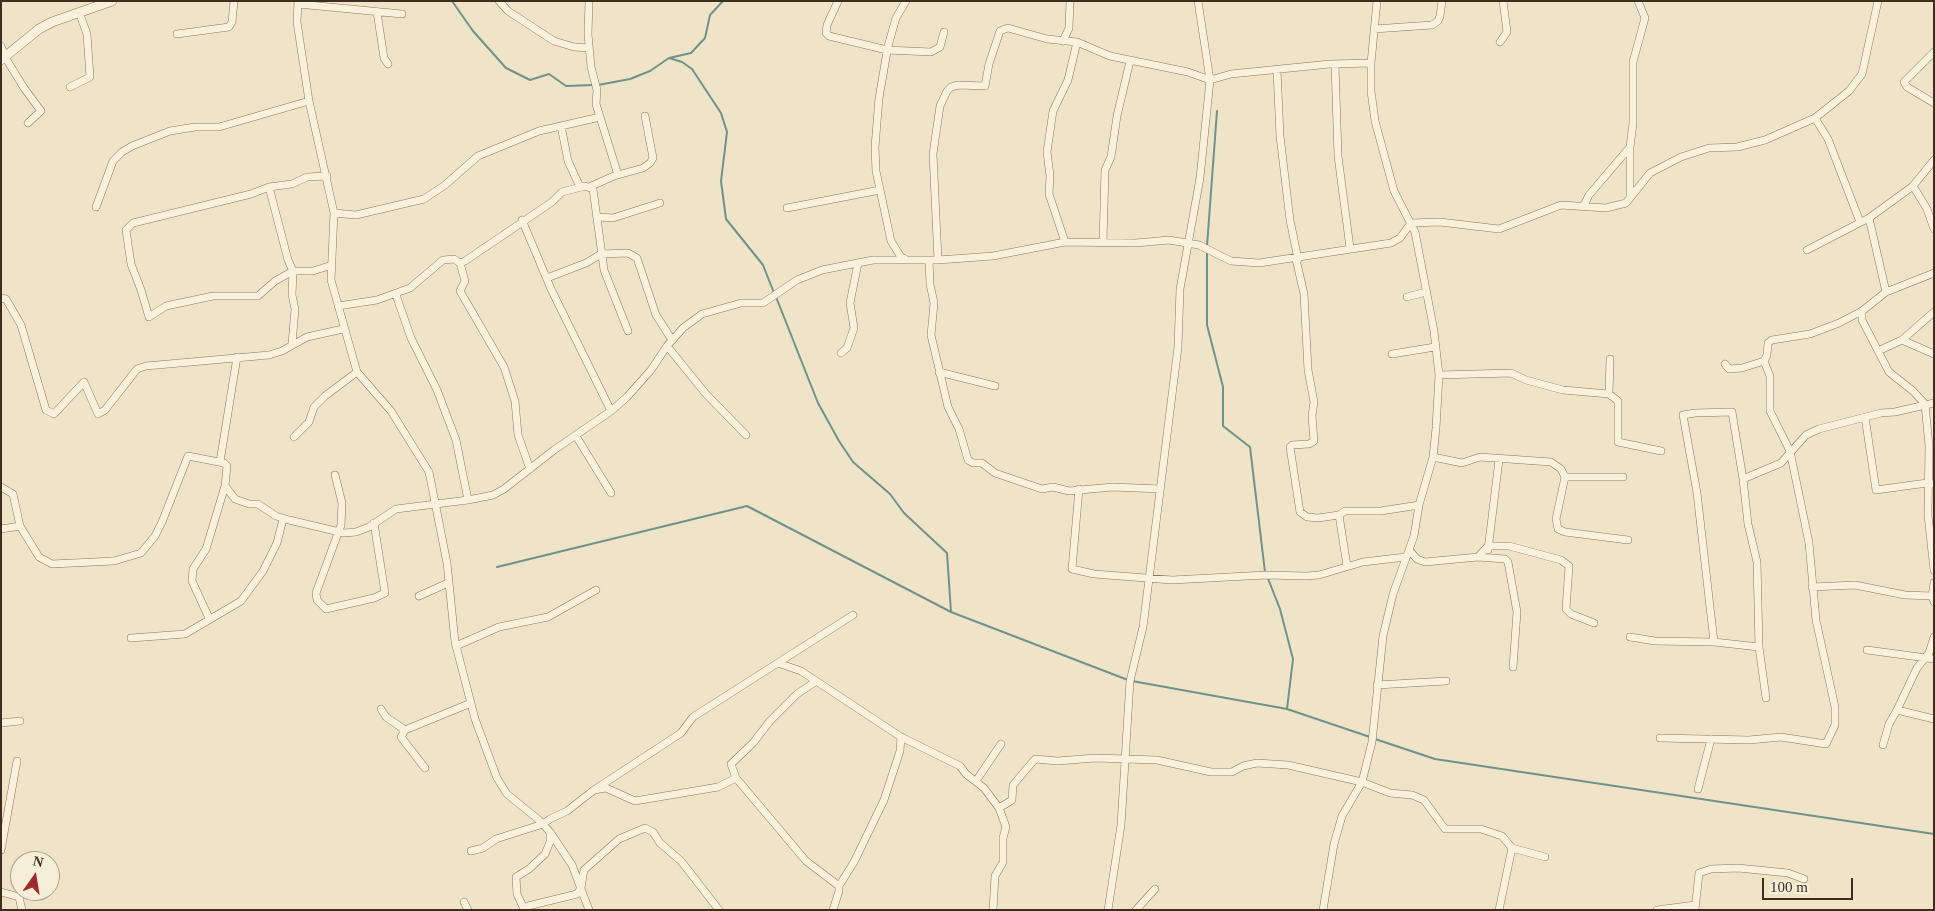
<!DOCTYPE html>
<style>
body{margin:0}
#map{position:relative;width:1935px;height:911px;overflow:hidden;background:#f0e4c8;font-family:Georgia,serif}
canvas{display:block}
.frame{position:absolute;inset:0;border:2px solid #3d2e20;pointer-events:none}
.north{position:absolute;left:10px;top:851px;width:50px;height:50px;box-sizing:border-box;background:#f7eed8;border:1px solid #ada18e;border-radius:50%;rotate:13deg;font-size:14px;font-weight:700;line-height:20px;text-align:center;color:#3d2e20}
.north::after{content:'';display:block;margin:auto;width:18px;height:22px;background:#9e2a2b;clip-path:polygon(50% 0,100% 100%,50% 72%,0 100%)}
.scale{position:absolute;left:1762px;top:878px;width:91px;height:22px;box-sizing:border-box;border:2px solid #3d2e20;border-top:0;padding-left:6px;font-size:15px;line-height:18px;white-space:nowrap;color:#3d2e20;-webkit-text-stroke:4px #f7eed8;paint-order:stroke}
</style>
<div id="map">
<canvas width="1935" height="911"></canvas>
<div class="frame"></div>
<div class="north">N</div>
<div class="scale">100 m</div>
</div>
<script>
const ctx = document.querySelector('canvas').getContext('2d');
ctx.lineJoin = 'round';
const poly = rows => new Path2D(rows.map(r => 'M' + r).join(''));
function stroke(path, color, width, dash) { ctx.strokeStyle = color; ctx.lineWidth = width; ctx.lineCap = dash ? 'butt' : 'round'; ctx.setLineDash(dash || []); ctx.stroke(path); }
stroke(poly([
 [452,1,473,31,506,68,530,80,549,74,566,86,594,85],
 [669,58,682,62,692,69,721,113,727,132,721,181,726,219,763,265,774,293],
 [598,85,630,79,650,71,669,58,691,53,705,38,710,15,723,1],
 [1207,246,1217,111],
 [1207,250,1207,325,1223,387,1223,426,1250,447,1265,572],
 [776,297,818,403,839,441,853,462,890,494,904,513,947,553,951,612],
 [497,567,747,506,951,612,1128,680],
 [1267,576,1280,609,1293,659,1287,709],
 [1132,681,1287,709,1370,737],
 [1375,739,1435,759,1934,834]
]), '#6f938a', 2);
const minor = poly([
 [298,1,297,22,309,101,334,213,331,280,357,372,391,411,429,472,447,563,455,642,475,719,497,778,507,794,539,820,550,832,572,865,589,910],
 [499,1,508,11,554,41,574,47,589,48],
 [838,1,827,25,826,33,829,36,887,50,931,52,940,47,944,32],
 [298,4,402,14],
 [377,12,384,58,388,64],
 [1374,29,1432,25,1438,21,1440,16,1442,1],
 [177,34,229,27,232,22,234,1],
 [1063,41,1069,28,1070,1],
 [1500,42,1507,32,1503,1],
 [1,46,5,57,24,88,41,111,28,123],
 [1934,52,1904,82,1907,87,1934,103],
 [1335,64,1338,156,1350,248],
 [1277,70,1280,136,1290,220,1298,259],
 [70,87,90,77,87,34,79,12],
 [600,117,618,175],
 [1815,118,1828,139,1860,222],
 [561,126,568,161,580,187],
 [1630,147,1633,123,1633,62,1645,18,1638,1],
 [327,176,307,177,292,184,269,187,251,194,133,223,126,230,131,264,141,290,149,317,166,306,213,296,258,296,275,281,293,271,313,271,332,265],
 [1913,186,1927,209,1934,229],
 [269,187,288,260,293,271,292,295,295,309,292,344],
 [589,187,614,176,643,168,650,163,653,158,645,116],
 [1584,205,1589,195,1630,147,1630,196],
 [96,207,113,161,122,152,132,146,170,131,195,127,219,127,309,101],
 [787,208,880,190],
 [334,213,356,215,424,199,445,185,478,156,539,131,600,117,596,104,597,90,591,67,588,34,589,1],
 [598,217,613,218,660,203],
 [1869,218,1886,292],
 [522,220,551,289,611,411],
 [1065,242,1049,194,1050,176,1047,152,1053,111,1068,80,1077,42],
 [1103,242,1105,170,1111,157,1117,116,1130,61],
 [1807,250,1869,218,1913,186,1934,160],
 [905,259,901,257,891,241,876,171,875,147,879,98,888,46,896,18,906,1],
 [1296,259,1304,294,1308,370,1314,402,1312,416,1314,441,1309,444,1292,445,1290,447,1300,512,1307,517,1318,518,1339,515,1345,511,1381,511,1419,505],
 [929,260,930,284,934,303,931,335,948,407,959,429,968,460,973,463,982,463,995,473,1042,489,1053,487,1069,491,1113,487,1160,489],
 [938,260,933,154,940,106,947,91,951,87,959,85,985,86,989,64,1000,31,1005,29,1008,28,1047,39,1077,42,1110,56,1188,72,1210,80,1231,74,1330,64,1371,63],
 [460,263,465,281,460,291,504,367,515,401,518,435,530,469],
 [1934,273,1886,292,1862,311,1862,320,1889,372,1913,391,1925,404,1929,446,1928,515,1934,570],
 [547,278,586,263,601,254,628,253,637,258,656,315,672,340],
 [396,295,411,338,437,390,456,440,468,500],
 [1407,297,1426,292],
 [1,298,6,299,21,325,46,410,54,414,84,382,98,414,105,410,137,369,146,366,269,355,282,351,307,337,343,329],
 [338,306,377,300,410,288,443,260,454,259,460,263,465,261,552,202,562,192,585,186,593,189,604,270,628,331],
 [1902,340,1934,354],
 [667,346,706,394,746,435],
 [1878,351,1902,340,1934,312],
 [841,353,847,348,854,328,850,303,858,263],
 [1392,354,1435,347],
 [1764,361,1767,355,1768,343,1772,340,1810,334,1839,323,1862,311],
 [939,372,995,386],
 [1439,375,1511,373,1526,380,1563,390,1609,394,1610,359],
 [1609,394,1618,401,1618,442,1661,451],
 [1865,417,1876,490,1927,483,1934,484],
 [576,436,611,493],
 [294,437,309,422,314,407,325,396,357,372],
 [1433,457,1462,463,1480,457,1551,462,1561,469,1565,477,1556,519,1558,529,1565,532,1628,540],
 [220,462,237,357],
 [335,475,342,503,341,525,316,593,317,600,326,609,374,598,385,593,374,523],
 [1565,477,1623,477],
 [1,487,13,494,20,526,39,557,52,564,114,561,141,553,155,536,162,522,188,456,224,463,227,466,225,486,235,499,249,504,258,504,276,516,289,520,344,533,356,532,369,527,396,509,468,500,493,495,504,489,554,450,611,411,627,397,651,370,667,346,683,328,702,314,741,303,763,303,797,280,822,270,873,260,938,260,993,256,1065,242,1136,243,1169,240,1199,245,1231,261,1259,263,1391,243,1400,238,1411,223,1440,222,1499,229,1561,205,1606,208,1626,203,1650,173,1681,157,1709,148,1737,147,1765,140,1815,118,1849,91,1862,74,1878,1],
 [1079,489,1072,569,1094,574,1172,580,1266,575,1307,576,1319,575,1363,562,1406,557],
 [1339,515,1347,566],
 [1,529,20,526],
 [1409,550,1417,559,1425,562,1478,557,1505,559,1508,562,1517,612,1513,667],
 [1488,550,1499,460],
 [1478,557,1488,546,1509,546,1561,560,1569,566,1566,609,1571,614,1594,623],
 [1934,583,1932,596,1934,602],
 [1812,587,1855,585,1905,595,1932,596],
 [419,596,448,583],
 [209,618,192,581,193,569,206,549,225,486],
 [1630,637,1655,641,1714,642,1759,647],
 [131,638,185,634,241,601,263,571,277,543,283,519],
 [1714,642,1697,493,1683,415,1695,413,1732,412,1743,479],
 [456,646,499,627,548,617,596,590],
 [1867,650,1934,659],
 [778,663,801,671,901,737,960,766,966,774,984,788,999,808,1006,827,1003,838,1003,862,995,876,993,910],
 [1377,685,1446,681],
 [1766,698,1759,647,1757,562,1748,524,1743,479,1781,463,1806,435,1819,429,1881,413,1895,412,1934,403],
 [381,709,386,717,405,730,471,703],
 [1897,710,1917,668,1929,653,1934,637],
 [1,723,20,721],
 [405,730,401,737,425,768],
 [1660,738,1749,740,1781,737,1826,744,1835,725,1835,707,1816,620,1809,543,1790,451,1770,411,1770,376,1764,361,1742,368,1729,369,1725,364],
 [1883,745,1889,724,1897,710,1934,719],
 [736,778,731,764,753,743,770,721,797,694,815,682],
 [976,781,1001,744],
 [1698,789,1711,739],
 [594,790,606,788,635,801,718,787,736,778,806,861,839,886,854,862,884,800,900,751,901,737],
 [999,808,1012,800,1013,785,1035,759,1058,761,1095,758,1157,760,1211,772,1232,772,1243,766,1257,763,1288,765,1362,782,1390,793,1412,795,1424,800,1445,829,1481,829,1502,836,1512,848,1545,857],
 [1,850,17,761],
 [471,851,483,848,496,839,543,824,550,819,567,811,594,790,681,733,693,717,853,615],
 [1,892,19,897,22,910],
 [464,902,468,910],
 [524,909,517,894,516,877,529,869,545,854,550,842,550,833],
 [524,910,528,906,577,894,581,888,584,870,619,839,645,828,653,832,660,843,681,861,719,910],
 [833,910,839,891,839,886],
 [1108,910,1121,825,1130,681,1143,627,1178,347,1180,289,1200,178,1210,80,1198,1],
 [1136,910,1155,889],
 [1323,910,1334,844,1342,816,1362,782,1372,742,1383,636,1393,594,1414,536,1419,505,1433,457,1436,428,1439,375,1434,331,1415,232,1394,191,1375,121,1371,91,1371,63,1377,1],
 [1499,910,1512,848],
 [1657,910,1695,905],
 [1695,910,1699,873,1711,869,1738,868,1788,873,1804,879]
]);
const tertiary = poly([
 [1,60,39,29,52,22,112,1]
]);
stroke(minor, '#8d765c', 8);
stroke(tertiary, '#8d765c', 10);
stroke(minor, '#faf1dc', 7);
stroke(tertiary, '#faf1dc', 9);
</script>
